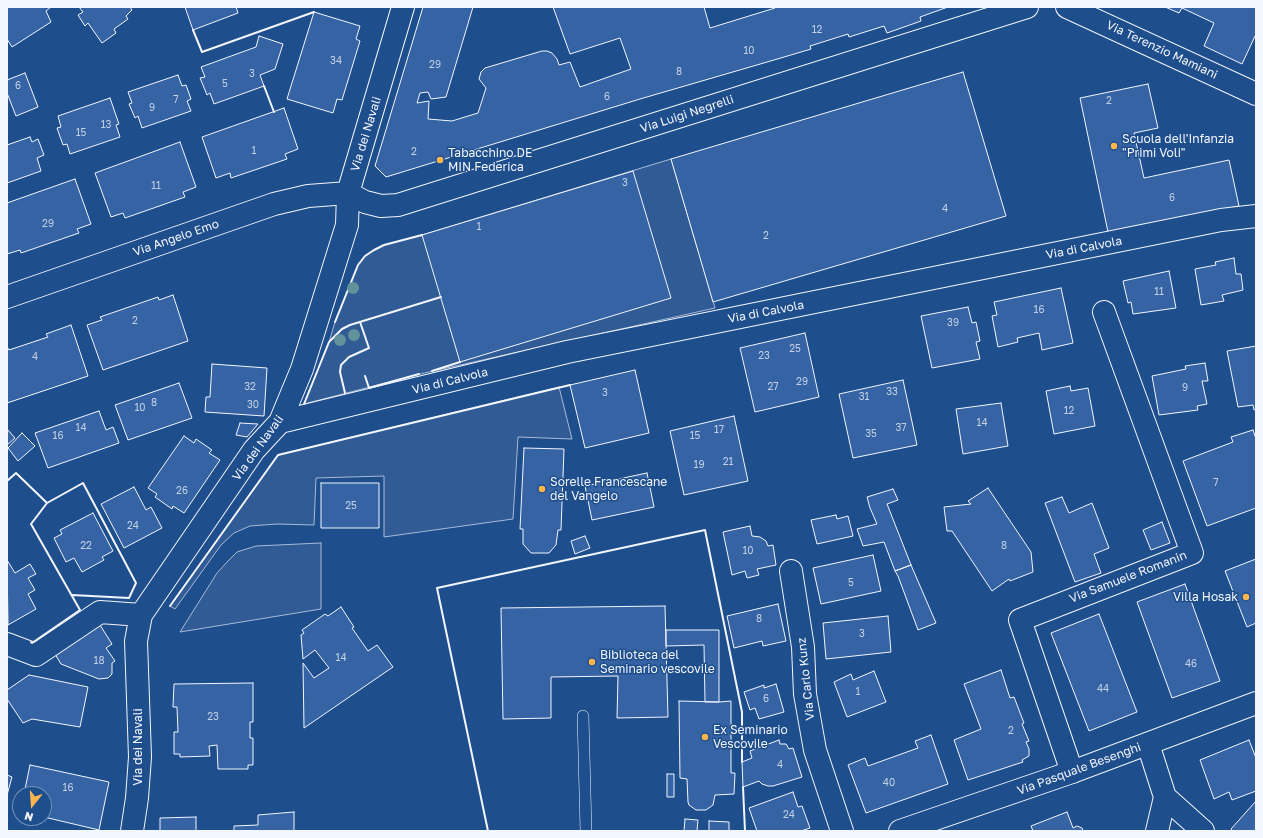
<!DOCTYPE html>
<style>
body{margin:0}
#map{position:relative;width:1263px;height:838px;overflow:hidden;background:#1f4e8c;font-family:"Golos Text",sans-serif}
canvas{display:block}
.frame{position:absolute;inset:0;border:8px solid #f2f6ff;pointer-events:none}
.north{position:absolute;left:12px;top:786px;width:40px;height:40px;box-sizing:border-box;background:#1f4e8c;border:1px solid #7391ba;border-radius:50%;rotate:197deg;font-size:11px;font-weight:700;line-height:16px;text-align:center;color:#f2f6ff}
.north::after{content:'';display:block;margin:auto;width:14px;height:18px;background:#ffb74d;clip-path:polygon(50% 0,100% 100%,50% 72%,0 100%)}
</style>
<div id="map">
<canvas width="1263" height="838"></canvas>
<div class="frame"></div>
<div class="north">N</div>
</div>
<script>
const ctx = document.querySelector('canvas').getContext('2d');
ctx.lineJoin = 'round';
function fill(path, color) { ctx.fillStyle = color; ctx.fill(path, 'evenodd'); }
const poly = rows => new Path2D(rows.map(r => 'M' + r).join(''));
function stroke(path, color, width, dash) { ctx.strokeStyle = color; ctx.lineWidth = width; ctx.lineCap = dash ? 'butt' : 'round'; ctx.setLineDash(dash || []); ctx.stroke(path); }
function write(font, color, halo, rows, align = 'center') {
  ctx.font = font + ' "Golos Text",sans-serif'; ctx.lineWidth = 3; ctx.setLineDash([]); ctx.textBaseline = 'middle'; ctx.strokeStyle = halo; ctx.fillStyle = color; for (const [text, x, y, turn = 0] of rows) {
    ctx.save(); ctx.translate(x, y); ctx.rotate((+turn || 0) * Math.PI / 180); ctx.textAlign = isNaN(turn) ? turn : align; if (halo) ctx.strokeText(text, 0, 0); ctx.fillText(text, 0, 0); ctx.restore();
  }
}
const green = poly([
 [671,159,715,308,420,374,304,404,329,342,335,322,358,265,365,256,374,250,384,245,422,235,671,159],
 [559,387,572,439,518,437,513,519,384,537,384,476,316,478,314,525,277,524,250,526,234,533,221,545,175,609,170,606,278,455,559,387],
 [321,543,321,609,180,632,217,573,228,561,237,552,256,546,321,543]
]);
fill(green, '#305b95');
stroke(green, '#a8bbd7', 1);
const building = poly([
 [7,7,51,7,46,11,51,22,12,47,7,39,7,7],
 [79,7,130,7,132,10,126,16,128,19,114,29,116,33,102,43,88,23,85,26,78,15,83,12,79,7],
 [185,7,236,7,238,13,193,30,185,7],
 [423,7,473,7,446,97,431,99,428,92,420,93,417,103,429,101,428,119,452,121,478,113,486,88,479,79,481,72,485,68,542,51,547,51,552,53,557,59,559,65,570,62,580,87,631,69,620,38,570,54,553,7,704,7,710,28,775,8,774,7,948,7,920,17,921,21,887,33,884,26,849,37,848,34,810,46,811,49,774,60,640,99,386,177,375,166,423,7],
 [1165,7,1256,7,1256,34,1242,64,1204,46,1214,23,1182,8,1179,13,1165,7],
 [314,12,360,26,356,39,360,41,342,100,337,99,333,113,287,99,314,12],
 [259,36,283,44,275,69,260,75,264,86,214,104,210,93,207,95,200,78,205,77,201,67,256,47,259,36],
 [963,72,1006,216,713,302,671,159,963,72],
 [25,73,38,107,16,116,7,93,7,80,25,73],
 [178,75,182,86,186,85,191,99,187,101,191,111,142,128,138,116,135,118,129,104,132,103,128,92,178,75],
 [1148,84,1158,128,1134,133,1144,178,1229,160,1239,206,1108,232,1080,98,1148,84],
 [110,98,119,124,116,125,120,137,70,154,67,144,63,145,57,128,61,127,58,116,110,98],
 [284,108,298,149,285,154,287,159,231,178,230,173,216,178,202,137,284,108],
 [30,137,32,142,38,139,44,155,37,158,41,171,7,183,7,145,30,137],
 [180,142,196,187,183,192,185,197,125,218,123,213,111,217,95,173,180,142],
 [633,171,671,298,460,362,422,235,633,171],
 [75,179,91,224,77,229,79,233,21,253,20,250,7,254,7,203,75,179],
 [1234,258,1236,274,1241,274,1243,290,1222,295,1224,301,1201,305,1195,269,1216,265,1215,262,1234,258],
 [1169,271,1176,308,1133,314,1131,302,1128,303,1123,281,1169,271],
 [1061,288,1073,343,1042,350,1039,333,1017,338,1018,342,998,347,992,316,997,315,994,302,1061,288],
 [173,295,188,341,103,370,87,325,102,320,100,317,158,297,159,300,173,295],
 [968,307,972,323,976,322,980,341,976,342,980,359,932,368,921,316,968,307],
 [71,325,88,376,7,403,7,348,8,348,9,350,48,337,46,334,71,325],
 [805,333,819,397,755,412,740,348,805,333],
 [1256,346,1256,409,1254,410,1253,405,1238,407,1227,351,1256,346],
 [1205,363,1208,381,1202,381,1207,404,1197,406,1198,410,1159,415,1152,376,1186,369,1185,366,1205,363],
 [212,364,267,368,264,416,205,412,206,397,210,397,212,364],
 [635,370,649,433,585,448,570,385,635,370],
 [903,380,917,445,853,458,839,394,903,380],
 [179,383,192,418,128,440,115,405,179,383],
 [1070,386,1071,391,1088,388,1095,426,1054,434,1046,391,1070,386],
 [1001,403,1008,446,963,454,956,409,1001,403],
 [99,411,106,430,113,427,119,443,48,468,35,433,99,411],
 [734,416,748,481,684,495,670,431,734,416],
 [240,423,258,424,247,437,236,435,240,423],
 [7,429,15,438,7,445,7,429],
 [1253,430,1256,439,1256,508,1207,526,1183,461,1233,442,1231,437,1253,430],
 [22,433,35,446,18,461,8,448,22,433],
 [184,436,194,443,196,439,212,450,209,453,220,460,184,513,173,506,172,509,155,497,157,494,148,488,184,436],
 [524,448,564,449,561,530,558,530,556,545,549,553,531,553,523,544,523,529,520,529,524,448],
 [647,473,654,507,592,520,585,486,647,473],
 [321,483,379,483,379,528,321,528,321,483],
 [134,487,146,510,151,507,162,528,124,548,101,504,134,487],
 [988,488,1031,552,1033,572,1010,581,1009,579,992,591,952,531,947,531,944,507,971,504,968,501,988,488],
 [893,489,898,500,887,504,911,565,895,571,884,542,863,546,857,529,877,524,870,508,867,497,893,489],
 [1062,497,1069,513,1092,503,1109,548,1094,554,1101,573,1075,582,1045,503,1062,497],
 [93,513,113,551,102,557,104,560,82,572,74,558,66,562,54,538,62,534,60,530,93,513],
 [836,515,837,519,848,516,853,536,817,544,811,520,836,515],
 [1162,522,1170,543,1151,550,1143,530,1162,522],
 [750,526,752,536,760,537,766,541,768,546,773,545,776,565,757,569,759,575,747,578,745,571,732,575,723,532,750,526],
 [585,536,590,548,575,554,571,541,585,536],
 [873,555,881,591,821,604,813,568,873,555],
 [1256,559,1256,623,1247,627,1225,571,1256,559],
 [7,560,15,573,30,564,36,574,28,578,35,590,28,594,36,609,8,625,7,560],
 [911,565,936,623,918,630,898,576,895,571,911,565],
 [1185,584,1220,681,1172,698,1137,602,1185,584],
 [778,604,786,641,763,646,762,641,734,648,727,616,778,604],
 [665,606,668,717,617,718,618,676,551,677,551,718,503,719,501,608,665,606],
 [341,607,354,627,352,628,368,651,377,645,393,667,304,728,303,663,314,678,329,668,315,650,303,659,301,635,304,633,302,630,325,614,328,616,341,607],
 [1099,614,1137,712,1089,731,1051,633,1099,614],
 [888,616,891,652,826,659,823,623,888,616],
 [100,625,112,644,106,648,115,661,112,663,112,674,108,678,99,679,61,664,55,654,100,625],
 [666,630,719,630,719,702,705,702,704,645,666,646,666,630],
 [1001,670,1010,698,1014,697,1024,723,1022,724,1029,741,1026,742,1029,749,1029,756,1022,760,1023,762,968,780,954,740,981,729,964,684,1001,670],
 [874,671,886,702,847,717,834,682,851,674,853,680,874,671],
 [29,675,88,687,80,727,32,719,23,723,7,699,7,690,29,675],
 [253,683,253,722,250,722,250,738,253,738,253,765,248,765,248,769,218,769,217,745,209,746,210,756,180,757,180,754,174,754,174,732,178,732,177,707,173,707,174,684,253,683],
 [776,684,784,712,759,719,755,708,750,710,744,692,764,685,764,688,776,684],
 [679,701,719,702,731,701,731,773,735,773,734,794,715,795,713,805,706,810,696,810,689,805,688,802,687,779,680,778,679,701],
 [931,735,948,784,866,813,848,765,865,758,868,766,918,748,915,741,931,735],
 [779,740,780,744,786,744,789,749,793,748,802,777,773,786,768,786,762,784,759,781,743,787,742,762,752,758,750,751,779,740],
 [1249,740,1256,758,1256,791,1232,800,1229,792,1214,799,1200,760,1249,740],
 [30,765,109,782,99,830,44,817,44,794,24,794,30,765],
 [667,774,674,774,674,797,667,797,667,774],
 [7,775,12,777,7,795,7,775],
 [793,792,798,807,802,806,810,828,801,831,757,831,749,808,793,792],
 [1256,801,1256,831,1233,831,1231,829,1256,801],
 [294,812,294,831,234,831,234,826,258,825,258,815,294,812],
 [1067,812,1073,828,1077,826,1082,828,1083,831,1033,831,1031,826,1067,812],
 [196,817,196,831,160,831,160,818,196,817],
 [685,819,698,820,697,831,684,831,685,819],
 [709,821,729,822,729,831,709,831,709,821]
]);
fill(building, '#3563a3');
stroke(building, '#f2f6ff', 1);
const service = poly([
 [583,716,586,831]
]);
const minor = poly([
 [1067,7,1256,94],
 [7,297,274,204,308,196,348,193,365,202,381,206,398,205,1027,7],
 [280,422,567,352,1221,220,1256,216],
 [791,571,803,647,805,694,815,750,842,831],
 [7,644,36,655,100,612,141,615],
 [1148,744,1165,797,1157,831],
 [1072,772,1020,620,1192,553,1104,312],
 [1165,797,1203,831],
 [132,831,137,798,140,757,136,641,141,615,254,450,280,422,302,369,347,225,348,193,403,7]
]);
const tertiary = poly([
 [900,831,1072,772,1256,703]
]);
stroke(service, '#f2f6ff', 12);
stroke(minor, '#f2f6ff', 24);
stroke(tertiary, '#f2f6ff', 24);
stroke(service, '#1f4e8c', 11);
stroke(minor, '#1f4e8c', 22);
stroke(tertiary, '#1f4e8c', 22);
stroke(poly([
 [193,30,202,52,314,12],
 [264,86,274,112],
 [335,322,358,265,365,256,374,250,384,245,422,235],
 [432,371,460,362],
 [365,376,369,388,419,374],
 [345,393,340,372,341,365,349,357,369,348,360,322],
 [304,404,329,342,342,329,350,325,441,297],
 [7,481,16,473,47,503,31,524,80,610,32,643,31,642],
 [47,503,83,483,136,583,129,598,72,595],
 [170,606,278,455,570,385],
 [743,787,745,831],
 [488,831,437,588,705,530,742,712,742,762]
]), '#f2f6ff', 2);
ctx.fillStyle = '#61919a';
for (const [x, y] of [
 [353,288],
 [354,335],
 [340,340]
]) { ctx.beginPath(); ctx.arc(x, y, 6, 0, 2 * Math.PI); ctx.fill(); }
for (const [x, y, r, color] of [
 [1114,146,4,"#ffb74d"],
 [440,160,4,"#ffb74d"],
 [542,489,4,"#ffb74d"],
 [1246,597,4,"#ffb74d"],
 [592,662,4,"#ffb74d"],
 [705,737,4,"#ffb74d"]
]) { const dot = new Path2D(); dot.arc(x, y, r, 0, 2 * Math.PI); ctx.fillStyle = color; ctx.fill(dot); stroke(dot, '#1f4e8c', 1.5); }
write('10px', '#c3d1e8', null, [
 ["12",817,30],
 ["10",749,51],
 ["34",336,61],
 ["29",435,65],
 ["8",679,72],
 ["3",252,74],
 ["5",225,84],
 ["6",18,86],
 ["6",607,97],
 ["7",176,100],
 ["2",1109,101],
 ["9",152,108],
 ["13",106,125],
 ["15",81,133],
 ["1",254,151],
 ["2",414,152],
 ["3",625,183],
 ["11",156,186],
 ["6",1172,198],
 ["4",945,209],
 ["29",48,224],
 ["1",479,227],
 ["2",766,236],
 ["11",1159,292],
 ["16",1039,310],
 ["2",135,321],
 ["39",953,323],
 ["25",795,349],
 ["23",764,356],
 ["4",35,357],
 ["29",802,382],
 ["32",250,387],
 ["27",773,387],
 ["9",1185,388],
 ["33",892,392],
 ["3",605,393],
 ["31",864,397],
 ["8",154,403],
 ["30",253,405],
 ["10",140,408],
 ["12",1069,411],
 ["14",982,423],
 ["14",81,428],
 ["37",901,428],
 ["17",719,430],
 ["35",871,434],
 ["16",58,436],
 ["15",695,436],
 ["21",728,462],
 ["19",699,465],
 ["7",1216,483],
 ["26",182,491],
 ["25",351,506],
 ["24",133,526],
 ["22",86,546],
 ["8",1004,546],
 ["10",748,551],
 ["5",851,583],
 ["8",759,619],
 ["3",862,634],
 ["14",341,658],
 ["18",99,661],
 ["46",1191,664],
 ["44",1103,689],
 ["1",858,692],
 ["6",766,699],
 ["23",213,717],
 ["2",1011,731],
 ["4",780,765],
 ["40",889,783],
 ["16",68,788],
 ["24",789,815]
]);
write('12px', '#f2f6ff', '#1f4e8c', [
 ["Via Terenzio Mamiani",1162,50,25],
 ["Via Luigi Negrelli",687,114,-18],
 ["Via dei Navali",366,134,-73],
 ["Via Angelo Emo",176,238,-19],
 ["Via di Calvola",1084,248,-11],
 ["Via di Calvola",766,312,-11],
 ["Via di Calvola",450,381,-14],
 ["Via dei Navali",258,448,-54],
 ["Via Samuele Romanin",1128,577,-21],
 ["Via Carlo Kunz",806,679,-96],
 ["Via dei Navali",138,747,-90],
 ["Via Pasquale Besenghi",1079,769,-20]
]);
write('12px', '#f2f6ff', '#1f4e8c', [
 ["Scuola dell'Infanzia",1122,139],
 ["\"Primi Voli\"",1122,153],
 ["Tabacchino DE",448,153],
 ["MIN Federica",448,167],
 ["Sorelle Francescane",550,482],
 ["del Vangelo",550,496],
 ["Villa Hosak",1238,597,"right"],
 ["Biblioteca del",600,655],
 ["Seminario vescovile",600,669],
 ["Ex Seminario",713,730],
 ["Vescovile",713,744]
], 'left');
</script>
